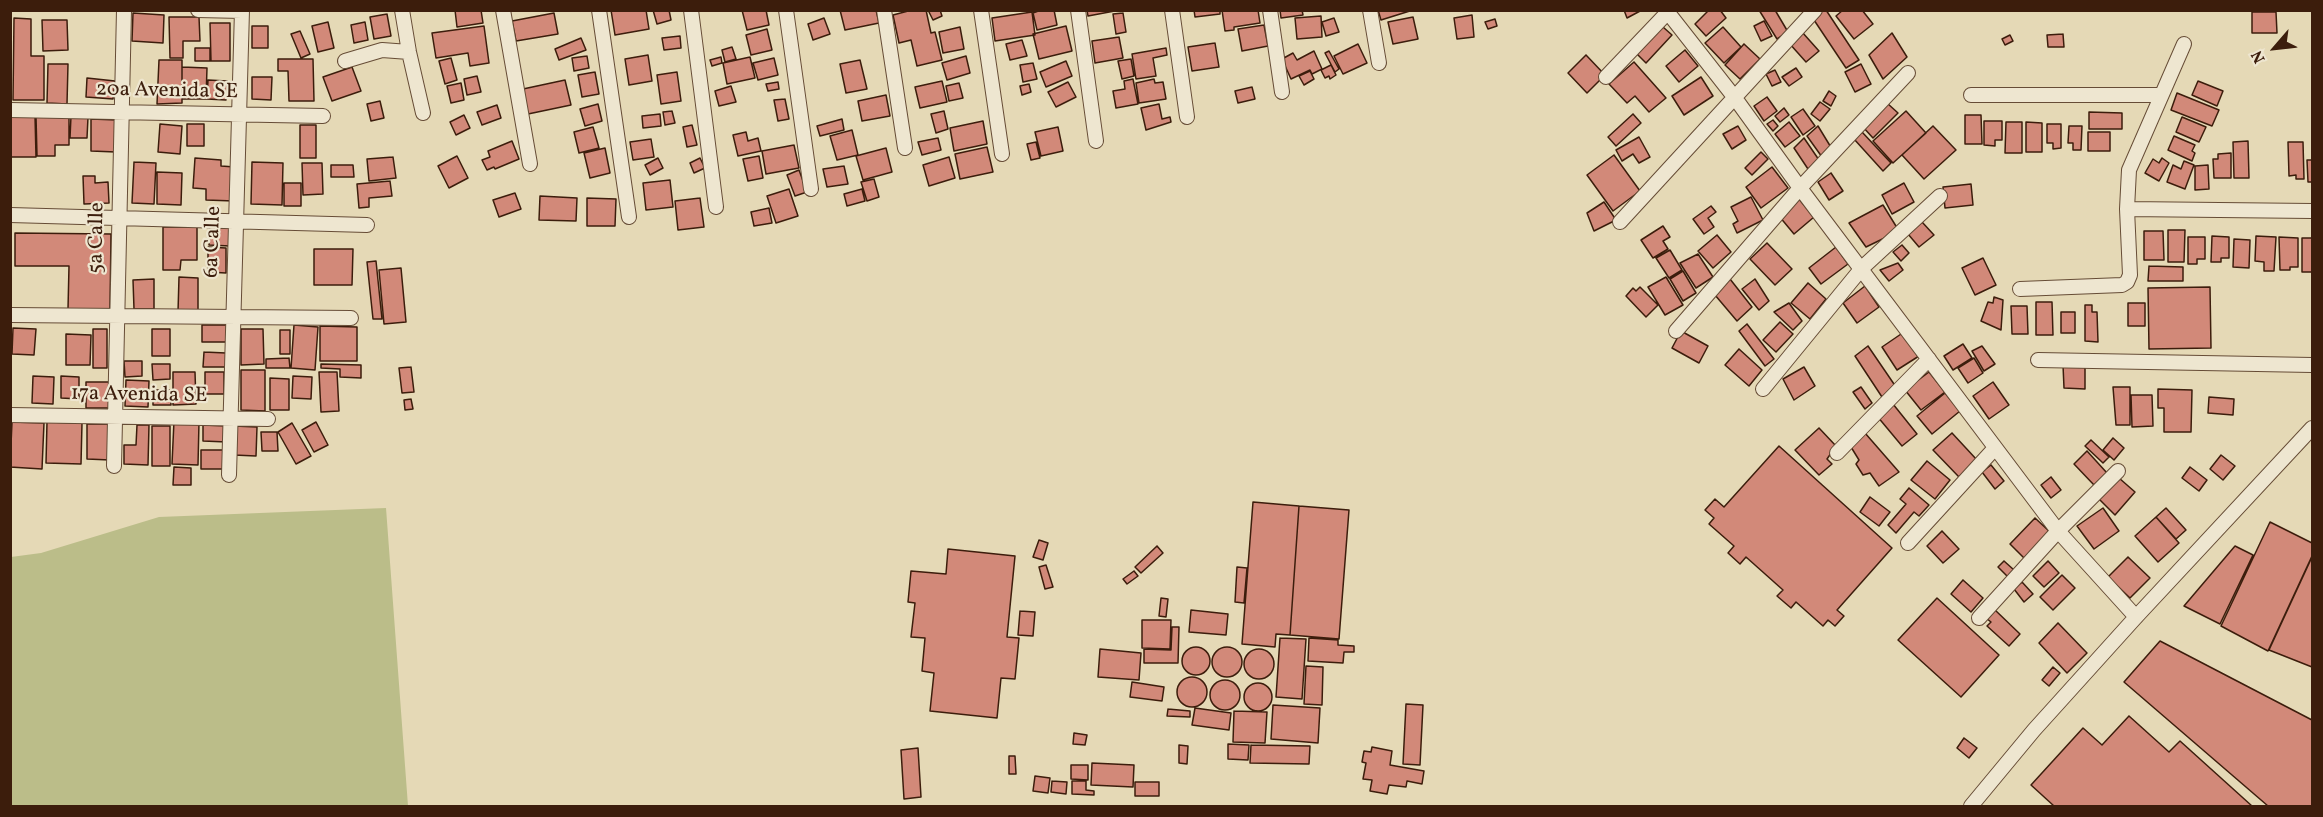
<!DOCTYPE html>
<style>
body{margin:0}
#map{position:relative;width:2323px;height:817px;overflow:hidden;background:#e5d9b6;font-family:Vollkorn,serif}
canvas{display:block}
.frame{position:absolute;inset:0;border:12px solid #3c1d0c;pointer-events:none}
.north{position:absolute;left:2245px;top:18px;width:60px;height:60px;-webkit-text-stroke:4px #eee6d0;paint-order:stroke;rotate:242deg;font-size:16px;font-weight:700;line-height:24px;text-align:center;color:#3c1d0c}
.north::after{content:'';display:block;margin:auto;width:21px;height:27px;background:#3c1d0c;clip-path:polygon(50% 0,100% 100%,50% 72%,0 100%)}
</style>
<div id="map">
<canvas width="2323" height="817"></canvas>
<div class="frame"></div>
<div class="north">N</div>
</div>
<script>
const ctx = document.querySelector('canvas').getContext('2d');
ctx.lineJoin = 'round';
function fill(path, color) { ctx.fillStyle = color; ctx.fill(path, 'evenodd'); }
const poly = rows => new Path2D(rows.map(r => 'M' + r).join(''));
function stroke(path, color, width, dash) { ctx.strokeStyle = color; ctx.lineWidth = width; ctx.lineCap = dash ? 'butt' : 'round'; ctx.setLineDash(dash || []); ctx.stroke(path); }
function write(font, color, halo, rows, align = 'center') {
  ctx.font = font + ' Vollkorn,serif'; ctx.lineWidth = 4.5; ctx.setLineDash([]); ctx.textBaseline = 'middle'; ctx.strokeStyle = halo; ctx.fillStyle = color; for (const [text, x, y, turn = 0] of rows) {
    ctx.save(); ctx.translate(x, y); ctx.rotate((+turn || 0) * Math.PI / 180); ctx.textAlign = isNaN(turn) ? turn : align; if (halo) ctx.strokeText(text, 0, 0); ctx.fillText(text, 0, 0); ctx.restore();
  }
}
fill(poly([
 [386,508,408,806,11,806,11,557,41,553,159,517]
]), '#bbbd89');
const building = poly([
 [455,10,481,10,483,23,457,27,455,10],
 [611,10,646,10,649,29,615,35,611,10],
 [653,10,669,10,671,20,657,24,653,10],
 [742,10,766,10,769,25,747,30,742,10],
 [840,10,876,10,879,23,845,30,840,10],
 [912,10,926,10,931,33,935,32,942,60,917,66,911,40,899,43,893,15,912,10],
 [928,10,940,10,942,16,933,20,928,10],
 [1041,10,1054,10,1057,25,1037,30,1033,13,1041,10],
 [1087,10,1120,10,1088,16,1087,10],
 [1194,10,1220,10,1220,14,1195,17,1194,10],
 [1222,10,1258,10,1260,23,1234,27,1234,30,1225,31,1222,10],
 [1280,10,1302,10,1303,15,1281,18,1280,10],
 [1378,10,1413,10,1381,20,1378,10],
 [1624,10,1642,10,1627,18,1624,10],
 [1709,10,1720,10,1726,18,1706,36,1695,24,1709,10],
 [1759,10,1775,10,1788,32,1777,39,1759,10],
 [1822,10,1826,10,1859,60,1846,68,1812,17,1822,10],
 [1843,10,1862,10,1873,24,1854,39,1836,16,1843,10],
 [1032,12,1035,35,995,41,992,18,1032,12],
 [2252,12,2276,12,2277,33,2252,33,2252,12],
 [133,13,164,15,163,43,132,41,133,13],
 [554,13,558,34,516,41,512,21,554,13],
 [1123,13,1126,32,1116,34,1113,14,1123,13],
 [387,14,391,36,374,39,370,17,387,14],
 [1472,15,1474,37,1457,39,1454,18,1472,15],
 [1321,16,1322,37,1297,39,1295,18,1321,16],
 [169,17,199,17,200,41,183,41,183,58,170,58,169,17],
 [1413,17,1418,39,1393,44,1388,22,1413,17],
 [14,18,31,19,31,56,44,56,44,100,13,100,14,18],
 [824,18,830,34,813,40,808,24,824,18],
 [1334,18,1339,32,1326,36,1322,22,1334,18],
 [1495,19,1497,26,1488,29,1485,22,1495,19],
 [42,20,67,20,68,50,43,51,42,20],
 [1764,21,1772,36,1761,41,1754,26,1764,21],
 [328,22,334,48,318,52,312,26,328,22],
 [365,22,368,40,354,43,351,25,365,22],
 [210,23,230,23,230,61,211,61,210,23],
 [1264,25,1268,46,1242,51,1238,29,1264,25],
 [252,26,268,26,268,48,252,48,252,26],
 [484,26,489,63,470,66,468,53,436,58,432,33,484,26],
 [1066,26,1072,51,1039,59,1033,34,1066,26],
 [960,27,964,49,943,53,939,32,960,27],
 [1663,27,1672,35,1646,63,1637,54,1663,27],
 [1723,27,1741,47,1724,63,1705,43,1723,27],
 [767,29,772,50,751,55,746,35,767,29],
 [300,31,310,54,301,58,291,34,300,31],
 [1802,32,1819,51,1806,62,1789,43,1802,32],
 [1892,33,1907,57,1883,79,1869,55,1892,33],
 [2063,34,2064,47,2048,47,2047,35,2063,34],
 [2010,35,2013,41,2005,45,2002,39,2010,35],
 [680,36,681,48,664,50,662,38,680,36],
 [1119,37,1123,58,1095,63,1092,41,1119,37],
 [581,38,586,50,559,60,555,49,581,38],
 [1022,40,1027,56,1010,60,1006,44,1022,40],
 [1215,43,1219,67,1192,71,1188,47,1215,43],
 [1358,44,1367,63,1343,74,1334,56,1358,44],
 [1744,44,1760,59,1740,79,1725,65,1744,44],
 [732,47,736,59,725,62,722,50,732,47],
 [195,48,210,48,210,61,195,61,195,48],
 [1166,48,1167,55,1153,58,1156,76,1136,79,1132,54,1166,48],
 [1685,50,1698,66,1679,82,1666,66,1685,50],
 [1314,51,1322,69,1312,74,1310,70,1291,79,1282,59,1293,53,1297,60,1314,51],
 [1329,51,1339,69,1335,72,1325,53,1329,51],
 [648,55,652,81,629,85,625,59,648,55],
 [1586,55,1605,75,1587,93,1568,73,1586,55],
 [587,56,589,68,574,71,572,58,587,56],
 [966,56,970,73,947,80,942,63,966,56],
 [721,57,722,63,712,66,710,60,721,57],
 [750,57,755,78,727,84,723,63,750,57],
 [451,58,457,80,445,84,439,61,451,58],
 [774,58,778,75,758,80,753,63,774,58],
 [278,59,313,59,314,101,289,101,288,71,278,71,278,59],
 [1131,59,1134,76,1122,79,1118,61,1131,59],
 [159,60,182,60,182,103,157,104,159,60],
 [860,60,867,89,846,93,840,64,860,60],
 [1066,61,1072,76,1046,87,1040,72,1066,61],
 [1634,62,1666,98,1649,112,1635,96,1627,103,1609,84,1634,62],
 [1033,63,1037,79,1023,82,1020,65,1033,63],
 [48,64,68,64,67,104,47,103,48,64],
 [1861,64,1871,84,1855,92,1845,72,1861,64],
 [1331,65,1336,75,1330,79,1329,76,1325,78,1321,70,1331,65],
 [182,67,207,68,206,99,182,99,182,67],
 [352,67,361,91,332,101,323,77,352,67],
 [1796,68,1802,77,1789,86,1782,77,1796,68],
 [1775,70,1781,82,1772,86,1766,74,1775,70],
 [1310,71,1314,79,1304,85,1299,76,1310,71],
 [595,72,599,94,582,97,578,75,595,72],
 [677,72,681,101,661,104,657,75,677,72],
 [477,76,481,92,467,95,464,79,477,76],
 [252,77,272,77,271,100,252,99,252,77],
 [1701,77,1713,96,1684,115,1672,96,1701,77],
 [87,78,115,81,113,99,86,97,87,78],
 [1133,79,1138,104,1116,108,1113,91,1125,89,1124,81,1133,79],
 [1154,79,1155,83,1163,82,1166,99,1139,103,1136,83,1154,79],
 [208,80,227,81,226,100,207,99,208,80],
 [565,80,571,105,528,114,523,89,565,80],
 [942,81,947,102,920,108,915,87,942,81],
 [2198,81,2223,91,2217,106,2192,95,2198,81],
 [778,82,779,89,768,91,766,84,778,82],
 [1068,82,1076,97,1056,107,1048,92,1068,82],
 [461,83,464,100,451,103,447,86,461,83],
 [959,83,963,98,949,101,946,86,959,83],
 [1029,84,1031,92,1022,95,1020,86,1029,84],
 [731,86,736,102,719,106,715,91,731,86],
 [1252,87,1255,99,1238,103,1235,91,1252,87],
 [1829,91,1836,96,1831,106,1823,101,1829,91],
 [2177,93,2219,110,2212,126,2171,110,2177,93],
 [886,95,890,116,862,121,858,101,886,95],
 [1767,97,1777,111,1764,121,1754,106,1767,97],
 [785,99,789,119,778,121,774,100,785,99],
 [380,101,384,118,371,121,367,104,380,101],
 [1820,102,1830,109,1820,121,1811,114,1820,102],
 [1887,103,1898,113,1873,138,1863,127,1887,103],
 [598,104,602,121,585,126,580,109,598,104],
 [1159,104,1162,119,1170,117,1171,122,1146,130,1141,108,1159,104],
 [497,105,501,118,482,125,477,112,497,105],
 [1784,108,1789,115,1780,122,1775,116,1784,108],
 [1803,109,1815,126,1803,135,1791,117,1803,109],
 [672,111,675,123,665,125,663,112,672,111],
 [944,111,948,129,936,133,931,114,944,111],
 [1906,111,1926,133,1893,163,1873,141,1906,111],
 [2089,112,2122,113,2122,129,2089,129,2089,112],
 [660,114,661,126,643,128,642,116,660,114],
 [1633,114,1641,123,1616,146,1608,137,1633,114],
 [69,115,69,145,55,145,55,156,37,156,36,116,69,115],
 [464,115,470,128,456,135,450,122,464,115],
 [1965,115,1981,115,1982,144,1965,144,1965,115],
 [10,116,35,116,36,157,10,157,10,116],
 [71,116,88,117,87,138,70,138,71,116],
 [2182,117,2206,127,2199,142,2176,132,2182,117],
 [91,119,117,120,116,152,91,151,91,119],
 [842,119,844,130,820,136,817,126,842,119],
 [1773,120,1778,126,1773,131,1767,124,1773,120],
 [983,121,987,144,954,151,950,128,983,121],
 [1984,121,2002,121,2002,140,1995,140,1995,146,1984,145,1984,121],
 [1789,122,1800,136,1785,147,1775,134,1789,122],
 [2006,122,2022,122,2022,153,2005,153,2006,122],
 [2026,122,2042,123,2042,152,2026,152,2026,122],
 [160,124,182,126,180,154,158,152,160,124],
 [187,124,204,124,204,146,187,146,187,124],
 [2047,124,2061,124,2061,148,2053,149,2053,143,2047,143,2047,124],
 [300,125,316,125,316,158,300,158,300,125],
 [692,125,697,145,687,147,683,127,692,125],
 [1738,126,1746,140,1732,149,1723,134,1738,126],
 [1818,126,1832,149,1822,157,1807,136,1818,126],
 [1933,126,1956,150,1924,179,1902,155,1933,126],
 [2069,126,2082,126,2081,150,2073,150,2073,143,2068,143,2069,126],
 [593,127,599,148,579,153,574,132,593,127],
 [1058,127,1063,151,1041,156,1035,132,1058,127],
 [852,130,858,155,837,160,830,136,852,130],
 [746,132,748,141,758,138,761,151,738,156,733,135,746,132],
 [1862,132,1891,163,1883,171,1854,139,1862,132],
 [2088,132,2110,132,2110,151,2088,151,2088,132],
 [2174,136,2195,145,2192,151,2195,153,2192,161,2168,150,2174,136],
 [1639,137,1650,157,1639,163,1633,154,1622,161,1616,150,1639,137],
 [938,138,941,150,922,155,918,142,938,138],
 [1804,138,1819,160,1808,169,1794,148,1804,138],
 [651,139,654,157,633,160,630,142,651,139],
 [512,141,519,159,495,169,494,167,487,170,482,160,490,157,488,151,512,141],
 [2248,141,2249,178,2234,178,2233,142,2248,141],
 [1036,142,1040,158,1031,160,1027,144,1036,142],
 [2288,142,2303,142,2304,179,2296,179,2296,175,2289,176,2288,142],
 [794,145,799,168,766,174,762,151,794,145],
 [987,147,993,172,960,179,955,154,987,147],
 [605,148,610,173,590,178,584,153,605,148],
 [886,148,892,172,863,180,856,156,886,148],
 [1761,152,1768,159,1752,175,1745,168,1761,152],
 [2231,153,2231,178,2214,178,2213,159,2218,159,2218,154,2231,153],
 [1614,155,1640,191,1613,211,1587,175,1614,155],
 [457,156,468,178,449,188,438,166,457,156],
 [759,156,763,178,748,181,743,159,759,156],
 [393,157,396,178,369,181,367,159,393,157],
 [949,157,955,178,929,186,923,165,949,157],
 [195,158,221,160,221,166,235,167,234,201,206,200,206,189,193,188,195,158],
 [658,158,663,168,650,175,645,165,658,158],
 [700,158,705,168,694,173,690,163,700,158],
 [2162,158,2169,163,2159,181,2145,173,2153,159,2159,163,2162,158],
 [2307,160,2312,160,2312,182,2308,182,2307,160],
 [2184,161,2194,165,2185,189,2167,182,2173,165,2181,169,2184,161],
 [134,162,156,163,154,204,132,203,134,162],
 [252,162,283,163,282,205,251,204,252,162],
 [302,163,322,163,323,194,303,195,302,163],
 [331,165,353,165,354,177,331,177,331,165],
 [2208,165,2209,189,2195,190,2195,166,2208,165],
 [844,166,848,184,827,187,823,169,844,166],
 [1772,167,1788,188,1761,208,1746,187,1772,167],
 [799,170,807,192,795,196,787,175,799,170],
 [157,172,182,173,181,205,157,204,157,172],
 [1831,173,1843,191,1829,200,1818,182,1831,173],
 [83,176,95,176,95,183,108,182,109,203,84,204,83,176],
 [874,179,879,197,867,201,861,182,874,179],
 [670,180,673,207,646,210,643,183,670,180],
 [390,181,392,196,369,198,369,207,359,208,357,184,390,181],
 [284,183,301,183,301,206,284,206,284,183],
 [1904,183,1914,202,1892,214,1882,195,1904,183],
 [1971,184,1973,205,1945,208,1943,187,1971,184],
 [789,189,798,216,776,223,767,196,789,189],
 [862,189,865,201,847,206,844,194,862,189],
 [515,193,521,209,499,217,493,200,515,193],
 [540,196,577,198,576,221,539,220,540,196],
 [1751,197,1763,220,1737,233,1733,224,1738,221,1731,207,1751,197],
 [587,198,616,199,615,226,587,226,587,198],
 [700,198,704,227,678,230,675,201,700,198],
 [1799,199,1814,217,1794,234,1779,216,1799,199],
 [1604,202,1616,220,1594,231,1587,213,1604,202],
 [1883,205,1899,231,1866,247,1849,223,1883,205],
 [1711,206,1716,212,1708,218,1714,227,1704,234,1693,219,1711,206],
 [769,208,772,223,754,226,751,212,769,208],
 [1922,222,1934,235,1919,247,1908,234,1922,222],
 [1663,226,1670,237,1663,241,1668,249,1653,258,1641,240,1663,226],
 [163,227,197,227,197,260,181,260,180,270,163,270,163,227],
 [210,227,230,228,230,246,209,245,210,227],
 [2168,230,2185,230,2184,262,2168,262,2168,230],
 [2144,231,2163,231,2164,260,2144,260,2144,231],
 [15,233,111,234,110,310,68,309,69,266,15,266,15,233],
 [1717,235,1731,252,1713,268,1698,251,1717,235],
 [2212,236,2229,237,2229,258,2221,258,2221,262,2211,262,2212,236],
 [2256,236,2276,237,2274,271,2264,271,2264,262,2255,261,2256,236],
 [2188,237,2205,237,2205,259,2197,259,2197,264,2188,264,2188,237],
 [2279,237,2298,238,2298,267,2290,267,2290,270,2280,270,2279,237],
 [2302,238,2312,238,2312,272,2302,272,2302,238],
 [2234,239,2250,240,2249,268,2233,267,2234,239],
 [1767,243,1792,269,1775,285,1750,259,1767,243],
 [1902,245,1909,253,1901,261,1893,252,1902,245],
 [208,247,226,248,226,273,208,272,208,247],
 [1836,247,1848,264,1821,284,1809,268,1836,247],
 [314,249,353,249,352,285,314,285,314,249],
 [1670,250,1682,270,1669,278,1656,258,1670,250],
 [1698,254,1713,277,1696,288,1680,263,1698,254],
 [1983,258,1996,285,1975,295,1962,268,1983,258],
 [376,261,382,319,373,319,367,262,376,261],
 [1898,263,1903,270,1889,281,1880,270,1898,263],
 [2149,266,2183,267,2183,281,2148,281,2149,266],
 [401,268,406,322,384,324,379,270,401,268],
 [1683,271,1696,293,1683,301,1670,279,1683,271],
 [179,277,198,278,198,312,178,312,179,277],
 [1666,277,1683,305,1665,315,1648,287,1666,277],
 [154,279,154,309,134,309,133,280,154,279],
 [1730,279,1752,307,1737,321,1715,295,1730,279],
 [1755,279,1769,301,1759,310,1742,289,1755,279],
 [1808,283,1826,299,1810,319,1791,303,1808,283],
 [1865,286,1879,307,1857,323,1843,303,1865,286],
 [1640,287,1658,305,1646,317,1626,296,1633,288,1636,291,1640,287],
 [2210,287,2211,348,2149,349,2148,288,2210,287],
 [1994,297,2003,300,2001,330,1981,321,1988,302,1993,303,1994,297],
 [2036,302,2052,302,2053,335,2036,335,2036,302],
 [1789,303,1802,321,1793,330,1774,312,1789,303],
 [2128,303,2145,303,2145,326,2128,326,2128,303],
 [2085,305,2092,305,2092,312,2097,312,2098,342,2085,341,2085,305],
 [2011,306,2027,306,2028,334,2012,334,2011,306],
 [2061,312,2075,312,2075,333,2061,333,2061,312],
 [1780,322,1793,334,1776,352,1763,340,1780,322],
 [1747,324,1774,359,1765,366,1739,331,1747,324],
 [202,325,228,325,228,342,202,342,202,325],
 [294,325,318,327,315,370,291,368,294,325],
 [320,326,357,327,357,361,320,361,320,326],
 [13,328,36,329,34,355,12,354,13,328],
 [93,329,107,329,107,368,93,368,93,329],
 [152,329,170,329,170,356,152,356,152,329],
 [241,329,263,329,264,364,241,365,241,329],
 [280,330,290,330,290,354,280,354,280,330],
 [1681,331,1708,346,1699,363,1672,348,1681,331],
 [1904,332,1919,356,1897,370,1882,347,1904,332],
 [66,334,91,335,90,365,66,365,66,334],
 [1963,344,1972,358,1953,370,1944,356,1963,344],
 [1868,346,1896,387,1882,397,1855,356,1868,346],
 [1982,346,1995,364,1984,371,1972,351,1982,346],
 [1739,349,1762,370,1749,386,1725,365,1739,349],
 [204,352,226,353,226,367,203,367,204,352],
 [289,358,290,368,266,368,266,359,289,358],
 [1974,358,1983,373,1968,383,1958,368,1974,358],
 [124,361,142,361,142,376,125,377,124,361],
 [152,364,170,364,170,379,153,380,152,364],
 [321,364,361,365,361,378,340,377,340,369,321,368,321,364],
 [2063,365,2085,365,2085,389,2064,388,2063,365],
 [411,367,414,392,402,393,399,368,411,367],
 [1804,367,1815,386,1794,400,1783,379,1804,367],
 [241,370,265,370,265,411,241,410,241,370],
 [173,372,195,372,196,404,173,405,173,372],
 [205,372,224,372,224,394,205,394,205,372],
 [319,372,337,372,339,411,321,412,319,372],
 [1929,372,1945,392,1921,410,1905,390,1929,372],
 [33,376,54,377,53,404,32,403,33,376],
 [61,376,79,377,79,399,61,398,61,376],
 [293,376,312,377,311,399,292,398,293,376],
 [270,378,289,379,289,410,270,410,270,378],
 [126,380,149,381,148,407,125,406,126,380],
 [86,382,111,382,111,408,86,408,86,382],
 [1993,382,2009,405,1989,419,1973,396,1993,382],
 [1861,387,1872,403,1865,409,1853,392,1861,387],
 [2113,387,2130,387,2130,425,2116,425,2113,387],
 [2158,389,2192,390,2191,432,2164,432,2164,408,2158,408,2158,389],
 [153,390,170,390,171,405,153,405,153,390],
 [1945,393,1960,411,1932,434,1917,416,1945,393],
 [2131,395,2152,395,2153,426,2132,427,2131,395],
 [2209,397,2234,399,2233,415,2208,413,2209,397],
 [411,399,413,409,405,410,404,400,411,399],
 [1893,404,1917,434,1902,446,1877,416,1893,404],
 [174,421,199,422,198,465,172,464,174,421],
 [12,422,44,423,42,469,10,467,12,422],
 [47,422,82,423,81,464,46,463,47,422],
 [316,422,328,445,314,452,302,430,316,422],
 [292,423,311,456,296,464,278,432,292,423],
 [87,424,110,424,110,460,87,459,87,424],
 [137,425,149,425,148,465,124,464,124,445,136,445,137,425],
 [203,425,228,426,227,442,203,441,203,425],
 [152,426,170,426,170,466,152,466,152,426],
 [234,426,257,427,256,456,234,455,234,426],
 [1819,428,1836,446,1827,459,1832,464,1819,475,1795,450,1819,428],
 [261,432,277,432,278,451,262,451,261,432],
 [1865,433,1899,472,1879,486,1870,473,1863,475,1856,464,1859,460,1851,447,1865,433],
 [1952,433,1977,460,1959,477,1933,450,1952,433],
 [2113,438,2124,448,2114,460,2103,450,2113,438],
 [2091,440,2109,457,2103,463,2085,446,2091,440],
 [1779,446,1892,548,1837,610,1844,616,1835,626,1828,620,1823,626,1796,602,1791,608,1777,596,1783,590,1746,557,1740,564,1728,553,1734,546,1709,524,1714,518,1705,510,1715,499,1724,507,1779,446],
 [201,450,227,450,228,469,201,469,201,450],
 [2087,451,2107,473,2094,485,2074,464,2087,451],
 [2221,455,2235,466,2223,480,2210,469,2221,455],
 [1927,461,1950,480,1935,499,1911,480,1927,461],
 [1991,465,2004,481,1995,489,1982,472,1991,465],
 [174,467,191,468,191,485,173,485,174,467],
 [2190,467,2207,480,2199,491,2182,478,2190,467],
 [2051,477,2061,490,2051,498,2041,485,2051,477],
 [2119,478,2135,492,2115,515,2099,499,2119,478],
 [1909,488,1929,505,1919,516,1914,512,1896,533,1888,525,1906,504,1900,499,1909,488],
 [1870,497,1890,512,1879,526,1860,512,1870,497],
 [1253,502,1299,506,1290,635,1276,634,1275,647,1242,644,1253,502],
 [1299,506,1349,510,1339,639,1290,635,1299,506],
 [2103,508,2119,531,2094,549,2077,526,2103,508],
 [2166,508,2186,530,2176,539,2156,517,2166,508],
 [2156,517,2179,543,2158,562,2135,536,2156,517],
 [2035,518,2050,532,2025,559,2010,544,2035,518],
 [2270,522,2312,543,2312,556,2268,651,2221,626,2270,522],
 [1942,531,1959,549,1943,563,1927,546,1942,531],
 [1039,540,1048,543,1043,560,1033,557,1039,540],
 [1157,546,1163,553,1141,573,1135,567,1157,546],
 [2235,546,2253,555,2220,624,2184,606,2235,546],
 [948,549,1015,556,1007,637,1019,638,1015,679,1001,678,997,718,930,711,934,673,922,671,925,638,911,637,915,603,908,602,911,571,946,574,948,549],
 [2128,557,2150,578,2130,598,2108,577,2128,557],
 [2312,557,2312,667,2269,650,2312,557],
 [2004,561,2014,570,2008,577,1998,567,2004,561],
 [2048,561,2059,573,2044,587,2033,576,2048,561],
 [1046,565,1053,587,1045,589,1039,567,1046,565],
 [1237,567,1247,568,1244,603,1235,602,1237,567],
 [1134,571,1138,576,1127,584,1123,579,1134,571],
 [2062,575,2075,588,2053,610,2040,597,2062,575],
 [1963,580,1983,598,1971,612,1951,594,1963,580],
 [2022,582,2033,594,2024,602,2014,589,2022,582],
 [1161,598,1168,599,1166,617,1159,616,1161,598],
 [1937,598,1999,655,1961,697,1898,640,1937,598],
 [1994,609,2020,634,2009,646,1987,626,1991,622,1986,618,1994,609],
 [1191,610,1228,614,1226,635,1189,632,1191,610],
 [1020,611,1035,612,1033,636,1018,635,1020,611],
 [1142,620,1171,620,1170,649,1142,648,1142,620],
 [2058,623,2087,653,2067,673,2039,643,2058,623],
 [1172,627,1179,627,1178,663,1144,663,1144,649,1171,650,1172,627],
 [1280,638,1306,639,1302,699,1276,697,1280,638],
 [1309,638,1338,640,1338,645,1354,646,1354,652,1344,652,1343,663,1308,661,1309,638],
 [2160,641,2312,720,2312,806,2268,806,2124,682,2160,641],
 '1182 661a14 14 0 1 1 28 0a14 14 0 1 1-28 0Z',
 '1212 662a15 15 0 1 1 30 0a15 15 0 1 1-30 0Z',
 [1100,649,1141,653,1139,680,1098,677,1100,649],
 '1244 664a15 15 0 1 1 30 0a15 15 0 1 1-30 0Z',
 [1306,666,1323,667,1322,705,1304,704,1306,666],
 [2053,667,2060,673,2049,686,2042,680,2053,667],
 '1177 692a15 15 0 1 1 30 0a15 15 0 1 1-30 0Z',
 '1210 695a15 15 0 1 1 30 0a15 15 0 1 1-30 0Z',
 [1132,682,1164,687,1162,701,1130,697,1132,682],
 '1244 697a14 14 0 1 1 28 0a14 14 0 1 1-28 0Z',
 [1406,704,1423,705,1420,765,1403,764,1406,704],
 [1273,705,1320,708,1318,743,1271,739,1273,705],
 [1195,708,1231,713,1229,730,1192,725,1195,708],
 [1168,709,1190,711,1190,717,1167,716,1168,709],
 [1234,711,1267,712,1265,743,1233,742,1234,711],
 [2129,716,2169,752,2180,741,2252,806,2054,806,2031,785,2083,728,2102,745,2129,716],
 [1074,733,1087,735,1085,745,1073,744,1074,733],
 [1964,738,1977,748,1969,758,1957,748,1964,738],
 [1228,744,1249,745,1248,760,1228,759,1228,744],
 [1179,745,1188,746,1187,764,1179,763,1179,745],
 [1251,745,1310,746,1309,764,1250,763,1251,745],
 [1372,747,1392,751,1390,765,1424,771,1422,784,1407,781,1406,787,1389,785,1387,794,1370,791,1372,780,1363,779,1366,763,1362,762,1364,751,1371,752,1372,747],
 [918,748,921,797,904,799,901,750,918,748],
 [1009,756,1015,756,1016,774,1009,774,1009,756],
 [1092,763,1134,765,1133,787,1091,785,1092,763],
 [1071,765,1088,765,1088,780,1071,779,1071,765],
 [1035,776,1050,778,1048,793,1033,791,1035,776],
 [1052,781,1067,782,1066,794,1051,792,1052,781],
 [1072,781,1086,781,1086,790,1094,791,1094,795,1072,794,1072,781],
 [1135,782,1159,782,1159,796,1135,796,1135,782]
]);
fill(building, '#d28979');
stroke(building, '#3c1d0c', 1.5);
const street = poly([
 [198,10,242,11],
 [402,10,409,52,423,113],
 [503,10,530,164],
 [599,10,629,217],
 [691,10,716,207],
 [786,10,811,189],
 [884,10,905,148],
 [981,10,1002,154],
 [1078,10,1096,141],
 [1172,10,1187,117],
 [1270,10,1282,92],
 [1370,10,1379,63],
 [1666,10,1735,98,1800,188,2058,531,2136,617],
 [345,61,382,50,409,52],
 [1606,77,1667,13],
 [1971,95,2161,95],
 [10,110,323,116],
 [2127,209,2312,211],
 [10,215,367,225],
 [1620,222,1815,10],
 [2020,289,2122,285,2127,282,2130,275,2127,209,2129,170,2184,44],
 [10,315,351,318],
 [1676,331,1800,188,1908,73],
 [2038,360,2312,365],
 [1763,389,1862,268,1940,196],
 [10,415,268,419],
 [1837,453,1929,359],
 [114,466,124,10],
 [229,475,242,10],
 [1908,543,1995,448],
 [1979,618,2058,531,2118,471],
 [1971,806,2034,730,2136,617,2312,428]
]);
stroke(street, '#664c36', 16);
stroke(street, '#eee6d0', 14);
write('21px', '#3c1d0c', '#eee6d0', [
 ["20a Avenida SE",167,92,1],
 ["5a Calle",98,238,-89],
 ["6a Calle",214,242,-88],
 ["17a Avenida SE",139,396,1]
]);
</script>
